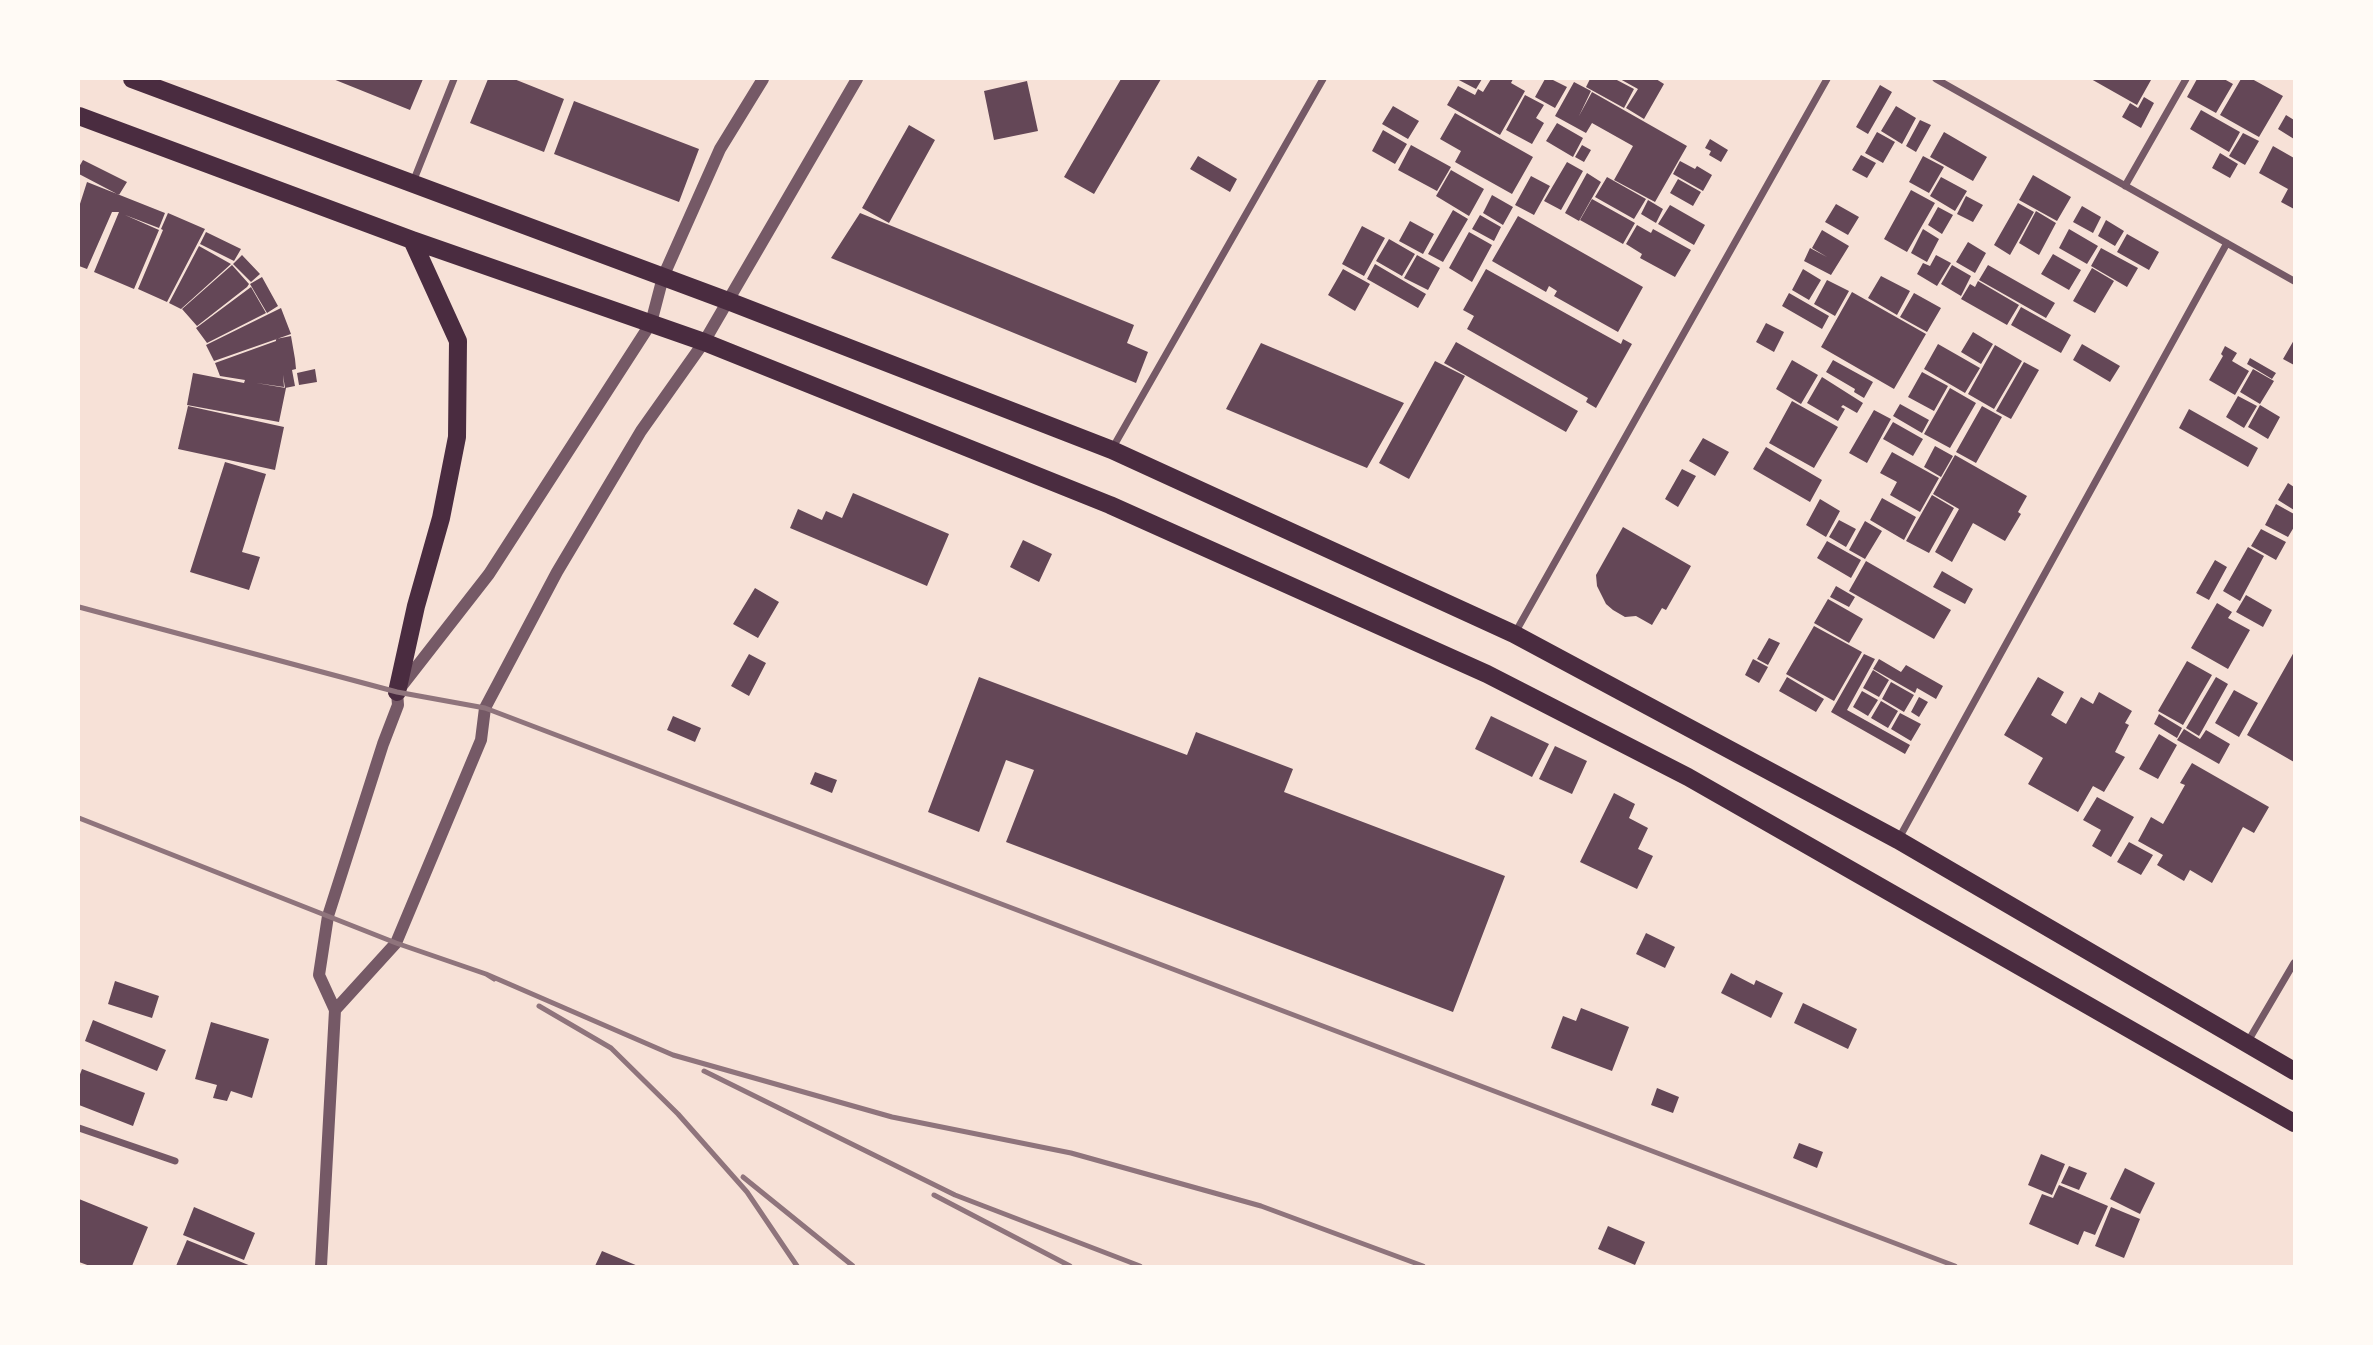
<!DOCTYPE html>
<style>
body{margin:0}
#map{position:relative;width:2373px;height:1345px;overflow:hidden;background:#f7e1d7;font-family:Signika,sans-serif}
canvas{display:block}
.frame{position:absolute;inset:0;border:80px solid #fffaf5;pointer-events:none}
</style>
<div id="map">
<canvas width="2373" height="1345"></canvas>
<div class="frame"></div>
</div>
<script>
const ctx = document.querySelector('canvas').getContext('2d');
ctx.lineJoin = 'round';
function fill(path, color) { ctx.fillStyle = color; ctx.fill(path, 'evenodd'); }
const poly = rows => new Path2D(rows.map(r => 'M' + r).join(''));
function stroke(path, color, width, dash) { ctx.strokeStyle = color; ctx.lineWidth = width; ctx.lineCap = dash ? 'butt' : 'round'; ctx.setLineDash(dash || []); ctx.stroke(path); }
fill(poly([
 [333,79,423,79,410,110],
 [488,79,514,79,564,99,544,152,470,123],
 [1121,79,1161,79,1094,194,1064,177],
 [1457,79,1482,79,1476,89],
 [1491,79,1513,79,1511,83,1525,91,1500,135,1447,105,1458,86,1475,95,1478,89,1483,92],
 [1545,79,1551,79,1567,87,1555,108,1535,97],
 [1590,79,1615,79,1634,89,1624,108,1586,87],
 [1620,79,1656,79,1664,84,1644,119,1626,108,1638,89],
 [2091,79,2149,79,2151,80,2137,105],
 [2197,79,2224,79,2233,84,2216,113,2187,97],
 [2241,79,2252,79,2283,96,2259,137,2220,115],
 [1027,81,1038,131,994,140,984,91],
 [1574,82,1591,91,1579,116,1592,92,1687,146,1655,202,1614,180,1633,146,1592,123,1586,133,1555,116],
 [1880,85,1892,92,1868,134,1856,127],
 [1525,95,1544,105,1536,118,1544,123,1532,144,1506,130],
 [2144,97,2154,103,2141,128,2122,117,2130,103,2138,108],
 [574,101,699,149,679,202,554,154],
 [1393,106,1419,121,1408,139,1382,124],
 [1896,106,1916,118,1902,144,1881,131],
 [2201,110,2240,132,2229,152,2190,129],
 [1455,113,1533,157,1512,194,1455,162,1461,151,1440,139],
 [2286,115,2294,120,2294,139,2278,129],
 [1920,120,1931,125,1916,152,1906,146],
 [1557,123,1583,138,1573,157,1546,141],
 [909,125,935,140,889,223,862,208],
 [1383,130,1407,144,1395,164,1372,151],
 [1877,132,1895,142,1883,163,1865,153],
 [1944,132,1987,157,1973,181,1930,157],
 [2243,133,2259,141,2245,165,2229,156],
 [1710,139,1728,150,1721,162,1709,155,1711,151,1705,148],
 [1411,145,1451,167,1437,191,1398,170],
 [1582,145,1591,150,1584,162,1575,157],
 [2273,146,2294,158,2294,209,2281,202,2288,189,2259,173],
 [2220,153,2238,164,2230,178,2212,168],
 [1861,155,1876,163,1867,178,1852,170],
 [1198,156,1237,179,1230,192,1190,169],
 [1923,156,1944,167,1929,193,1909,182],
 [83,160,127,182,119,195,79,174,79,167],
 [1680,161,1695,169,1697,166,1712,175,1703,191,1673,174],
 [1567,162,1583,171,1561,210,1544,201],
 [1451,170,1484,189,1469,216,1436,196],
 [1587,173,1601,182,1579,221,1565,213],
 [2033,175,2071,197,2057,221,2019,200],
 [1531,176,1550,186,1534,215,1515,205],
 [1607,177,1646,199,1634,219,1595,197],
 [1941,177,1967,191,1955,211,1930,196],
 [1678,179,1701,192,1693,206,1670,193],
 [87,182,165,213,159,228,125,215,159,230,134,289,94,272,119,212,112,212,87,269,79,266,79,207],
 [1911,190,1935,203,1907,252,1884,239],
 [1492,195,1513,207,1503,225,1483,213],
 [1966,196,1983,205,1973,222,1957,214],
 [1592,199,1635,223,1623,244,1580,220],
 [1648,200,1663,209,1656,223,1641,214],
 [2018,203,2034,212,2010,255,1994,245],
 [1836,204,1859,217,1848,235,1825,222],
 [1670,205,1705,225,1694,245,1658,224],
 [2082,206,2101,217,2093,233,2073,222],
 [1938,207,1953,215,1942,234,1928,225],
 [1453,210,1468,219,1443,262,1428,254],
 [2036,211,2056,223,2039,255,2019,243],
 [168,213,205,229,167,302,138,289,163,230,161,229],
 [860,213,1134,325,1127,343,1148,352,1136,383,831,258],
 [1480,215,1501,227,1494,241,1472,229],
 [1518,216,1643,287,1618,332,1554,296,1557,291,1549,286,1546,292,1492,261],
 [2106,220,2124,231,2115,246,2098,236],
 [1410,221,1434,234,1423,254,1399,241],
 [1637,225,1651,233,1653,229,1691,250,1675,277,1640,258,1642,254,1626,244],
 [1362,226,1385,238,1364,276,1342,264],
 [1923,229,1939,239,1927,262,1911,253],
 [2069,229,2098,246,2087,264,2059,248],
 [1822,230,1849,246,1831,275,1804,261,1810,248,1827,257,1812,248],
 [206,232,241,249,234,261,200,244],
 [1469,232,1492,245,1472,282,1449,268],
 [2127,234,2159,252,2149,270,2117,252],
 [1389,239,1415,254,1402,276,1376,261],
 [1968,242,1986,253,1975,273,1956,262],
 [199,246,231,264,181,309,169,303],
 [2101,248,2138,268,2127,287,2091,266],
 [2053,254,2081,270,2069,290,2041,274],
 [242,255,260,274,251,282,233,264],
 [1417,255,1440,268,1428,290,1404,278],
 [1936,255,1951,263,1937,286,1917,274,1923,263,1930,266],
 [1375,264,1426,294,1418,308,1367,279],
 [232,265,249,284,247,287,197,326,182,309],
 [1952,265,1971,276,1961,296,1941,284],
 [1988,265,2055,303,2046,318,1979,280],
 [2092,268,2114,281,2095,313,2073,301],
 [1343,269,1370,284,1355,311,1328,295],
 [1486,269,1621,344,1623,339,1632,344,1596,408,1586,402,1588,398,1467,329,1474,316,1463,310],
 [1803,269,1821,280,1809,300,1792,290],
 [1881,276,1910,291,1897,315,1868,298],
 [262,277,278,306,267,313,250,284],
 [1827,280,1849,291,1835,316,1814,304],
 [1978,281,2019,305,2007,325,1961,299,1970,284,1975,287],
 [251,287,266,313,207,343,196,328],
 [1852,292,1926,334,1894,389,1821,347],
 [1789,293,1829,316,1822,329,1782,306],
 [1914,293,1941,308,1927,332,1900,317],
 [2021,307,2071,335,2061,353,2011,325],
 [281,308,291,334,214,361,206,345],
 [1766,323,1784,332,1774,352,1756,342],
 [1973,332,1993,344,1981,364,1961,352],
 [291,336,295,359,296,369,292,370,295,386,285,388,283,375,284,387,256,383,286,388,279,422,187,405,193,373,244,383,245,380,220,376,215,363,276,341,276,339],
 [2294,340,2294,365,2283,359],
 [1456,342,1578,411,1566,432,1444,363],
 [1261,343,1404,403,1367,468,1226,409],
 [1938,344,1980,368,1965,393,1924,369],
 [2082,344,2120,366,2110,382,2073,360],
 [1995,345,2022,361,1994,409,1968,394],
 [2225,346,2237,353,2232,361,2249,371,2235,395,2209,380,2223,356,2221,354],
 [2250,358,2276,373,2272,379,2247,364],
 [1792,360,1818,375,1801,404,1776,389],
 [1833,360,1873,382,1864,398,1854,392,1855,389,1826,372],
 [1435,361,1465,376,1409,479,1379,463],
 [2024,362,2039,370,2011,419,1996,411],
 [315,369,317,382,299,385,297,373],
 [2253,369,2274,381,2260,404,2240,392],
 [1922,372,1948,386,1934,411,1908,397],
 [1822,377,1863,403,1857,413,1843,405,1841,407,1845,409,1838,421,1807,403],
 [1950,388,1976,403,1950,448,1924,434],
 [2238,396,2257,406,2244,428,2226,417],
 [1792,401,1838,427,1814,468,1769,443],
 [1900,404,1929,420,1922,433,1893,416],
 [2260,405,2280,417,2268,439,2248,427],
 [188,406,284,427,275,470,178,449],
 [1982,406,2002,417,1976,463,1956,452],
 [2189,409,2258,448,2248,467,2179,428],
 [1874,410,1891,419,1867,463,1849,453],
 [1893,422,1923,439,1913,456,1883,439],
 [1703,438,1729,452,1715,476,1689,461],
 [1935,446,1953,456,1941,477,1924,467],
 [1766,447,1822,480,1810,502,1753,469],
 [1892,452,1939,478,1920,512,1890,495,1897,482,1880,473],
 [1955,455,2027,496,2018,512,2021,514,2005,541,1973,523,1952,562,1935,552,1959,509,1933,494],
 [225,462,266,474,242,552,260,557,249,590,190,572],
 [1682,469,1696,476,1678,507,1665,499],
 [2288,483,2294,487,2294,510,2278,500],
 [853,493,949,534,927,586,790,528,798,509,822,520,826,511,842,518],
 [1932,495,1954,508,1929,553,1906,541],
 [1882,498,1916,517,1904,540,1870,520],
 [1820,499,1840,511,1826,537,1806,525],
 [2276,504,2294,514,2294,527,2288,537,2265,525],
 [1839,520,1856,529,1846,547,1829,537],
 [1865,521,1882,531,1865,559,1849,550],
 [1623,527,1691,566,1666,610,1662,608,1652,625,1636,616,1625,617,1613,610,1606,604,1597,586,1596,575],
 [2261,529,2286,542,2276,560,2251,546],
 [1023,540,1052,554,1039,582,1010,567],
 [1827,541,1861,560,1851,578,1817,558],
 [2248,547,2264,556,2240,601,2223,591],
 [2215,560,2227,567,2209,600,2196,593],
 [1866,561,1951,610,1934,639,1849,591],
 [1942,571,1973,589,1965,604,1933,587],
 [1836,586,1855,597,1849,607,1830,597],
 [755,588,779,602,758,638,733,624],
 [2246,595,2272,610,2263,627,2236,612],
 [1828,599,1863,619,1849,643,1814,623],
 [2217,603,2232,612,2228,618,2250,630,2228,669,2191,648],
 [1814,626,1862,652,1834,701,1786,674],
 [1769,638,1780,643,1768,665,1757,659],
 [2294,652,2294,762,2247,735],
 [749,654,766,663,749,696,731,686],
 [1864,654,1875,659,1847,710,1910,745,1905,754,1831,712],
 [1753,659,1768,667,1759,683,1745,675],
 [1879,659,1901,672,1906,665,1943,686,1936,699,1917,688,1915,693,1873,669],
 [2187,661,2212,675,2183,725,2158,711],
 [1873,670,1889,680,1879,697,1863,688],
 [979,677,1187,755,1196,732,1293,769,1284,792,1505,876,1453,1012,1006,842,1034,770,1006,760,979,832,928,812],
 [1787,677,1824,699,1816,712,1779,691],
 [2038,677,2064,692,2051,715,2066,724,2081,697,2093,704,2099,692,2132,711,2125,723,2129,725,2115,752,2125,757,2104,792,2093,786,2078,812,2028,784,2043,758,2004,735],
 [2216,677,2228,684,2199,736,2186,728],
 [1891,682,1914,695,1904,712,1882,699],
 [2234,690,2258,703,2239,737,2215,723],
 [1862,691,1878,700,1868,716,1853,707],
 [1919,697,1928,702,1919,717,1911,712],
 [1881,701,1898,711,1888,728,1871,718],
 [1900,713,1921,724,1911,741,1891,729],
 [2159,714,2182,728,2177,738,2154,724],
 [673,716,701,728,695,742,667,730],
 [1491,716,1549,744,1532,777,1475,749],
 [2184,729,2200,739,2206,730,2230,744,2219,764,2177,740],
 [2159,734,2177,745,2158,779,2139,769],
 [1555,746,1587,761,1572,794,1539,779],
 [2192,763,2269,807,2254,833,2243,827,2212,883,2190,870,2184,881,2157,865,2163,855,2138,841,2151,817,2163,824,2185,785,2180,783],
 [815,772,837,780,832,793,810,784],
 [1614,793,1635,804,1629,818,1648,828,1638,849,1653,856,1637,889,1580,862],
 [2097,797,2134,817,2111,857,2092,846,2101,830,2083,820],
 [2129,842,2153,855,2141,875,2117,862],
 [1646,933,1675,947,1665,968,1636,954],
 [1731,973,1754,985,1756,980,1783,993,1771,1018,1721,993],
 [115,981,159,996,152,1018,108,1004],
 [1803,1003,1857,1029,1848,1049,1794,1023],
 [1581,1008,1629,1027,1612,1071,1551,1048,1563,1016,1576,1021],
 [93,1020,166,1050,157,1071,85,1041],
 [211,1022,269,1039,252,1098,231,1091,227,1101,213,1098,217,1085,195,1079],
 [82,1069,145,1093,133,1126,79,1105,79,1077],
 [1657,1088,1679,1097,1673,1113,1651,1105],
 [1799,1143,1823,1152,1817,1168,1793,1158],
 [2041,1154,2065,1164,2052,1195,2028,1185],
 [2069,1166,2087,1173,2079,1190,2061,1183],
 [2125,1168,2155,1183,2140,1214,2110,1199],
 [2059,1185,2108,1206,2095,1235,2084,1231,2078,1245,2029,1224,2042,1194,2053,1198],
 [79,1199,148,1227,132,1266,90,1266,79,1262],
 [194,1207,255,1233,244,1260,183,1235],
 [2111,1207,2140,1219,2124,1258,2095,1246],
 [1608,1226,1645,1242,1635,1265,1598,1249],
 [187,1240,251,1266,176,1266],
 [602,1251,638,1266,595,1266]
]), '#644757');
stroke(poly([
 [1936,79,2294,281],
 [413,182,454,79],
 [2125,186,2186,79],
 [1112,449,1323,79],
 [1515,633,1827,79],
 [1898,840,2227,243],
 [2247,1043,2294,963],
 [79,1128,175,1161]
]), '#755966', 7);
stroke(poly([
 [335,1010,396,943,481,740,485,708,557,572,641,431,704,342,857,79],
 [321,1266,335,1010,319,975,328,916,383,744,398,705,397,692,489,574,651,323,663,277,720,149,763,79]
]), '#755966', 12);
stroke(poly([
 [132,79,728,301,1112,450,1514,634,1898,840,2294,1071],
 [79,116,412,240,704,342,1110,505,1487,674,1688,777,2294,1123],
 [397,692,416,606,441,518,457,437,458,341,412,240]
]), '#4a2c40', 18);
stroke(poly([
 [79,607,397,692,485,708,1955,1266],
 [79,818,396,943,486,974,494,979],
 [486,974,673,1055,892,1117,1071,1153,1261,1206,1423,1266],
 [539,1006,611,1048,678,1114,747,1192,797,1266],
 [704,1071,955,1195,1140,1266],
 [743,1177,853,1266],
 [934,1195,1070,1266]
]), '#8f747c', 5);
</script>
